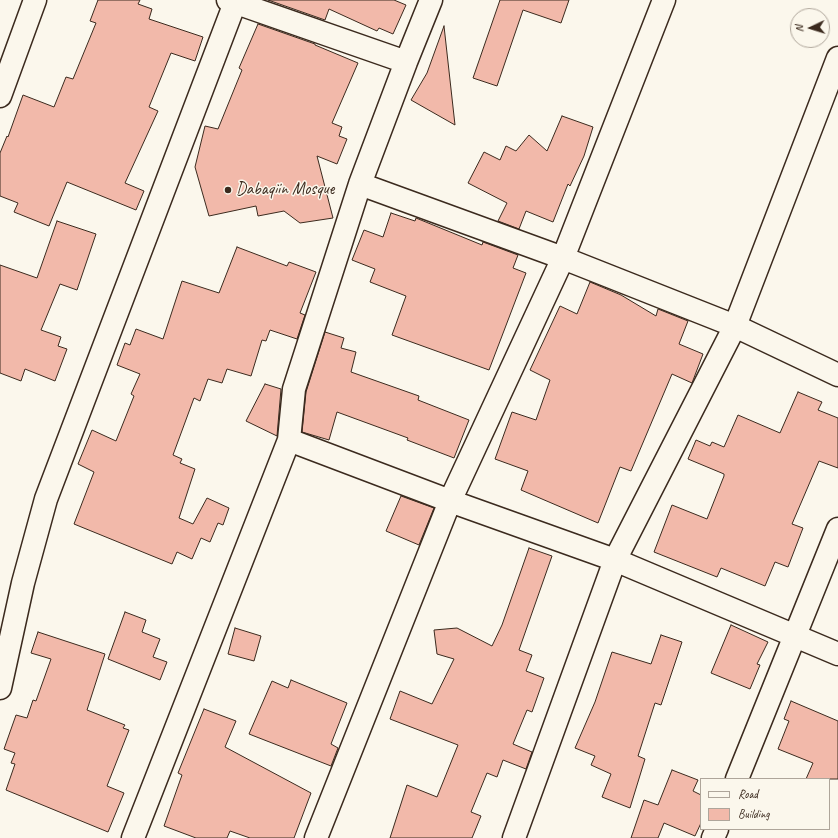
<!DOCTYPE html>
<style>
body{margin:0}
#map{position:relative;width:838px;height:838px;overflow:hidden;background:#fbf7ec;font-family:Caveat,sans-serif}
canvas{display:block}
.legend{position:absolute;left:700px;top:778px;width:130px;height:52px;box-sizing:border-box;background:#fbf7ec;border:1px solid #aea59a;margin:0;padding:5px 7px;list-style:none;font-size:12px;color:#3b2a1e}
.legend li{display:flex;align-items:center;gap:8px;height:20px}
.legend b{width:20px;border:1px solid #aea59a}
.north{position:absolute;left:790px;top:8px;width:40px;height:40px;box-sizing:border-box;background:#fbf7ec;border:1px solid #aea59a;border-radius:50%;rotate:266deg;font-size:11px;font-weight:700;line-height:16px;text-align:center;color:#3b2a1e}
.north::after{content:'';display:block;margin:auto;width:14px;height:18px;background:#3b2a1e;clip-path:polygon(50% 0,100% 100%,50% 72%,0 100%)}
</style>
<div id="map">
<canvas width="838" height="838"></canvas>
<ul class="legend">
<li><b style="height:5px;background:#fbf7ec"></b>Road</li>
<li><b style="height:11px;background:#f2b9aa"></b>Building</li>
</ul>
<div class="north">N</div>
</div>
<script>
const ctx = document.querySelector('canvas').getContext('2d');
ctx.lineJoin = 'round';
function fill(path, color) { ctx.fillStyle = color; ctx.fill(path, 'evenodd'); }
const poly = rows => new Path2D(rows.map(r => 'M' + r).join(''));
function stroke(path, color, width, dash) { ctx.strokeStyle = color; ctx.lineWidth = width; ctx.lineCap = dash ? 'butt' : 'round'; ctx.setLineDash(dash || []); ctx.stroke(path); }
function write(font, color, halo, rows, align = 'center') {
  ctx.font = font + ' Caveat,sans-serif'; ctx.lineWidth = 3; ctx.setLineDash([]); ctx.textBaseline = 'middle'; ctx.strokeStyle = halo; ctx.fillStyle = color; for (const [text, x, y, turn = 0] of rows) {
    ctx.save(); ctx.translate(x, y); ctx.rotate((+turn || 0) * Math.PI / 180); ctx.textAlign = isNaN(turn) ? turn : align; if (halo) ctx.strokeText(text, 0, 0); ctx.fillText(text, 0, 0); ctx.restore();
  }
}
const building = poly([
 [98,0,140,0,138,4,152,9,149,19,203,37,195,61,171,53,149,107,158,111,125,183,144,191,136,210,67,182,49,226,14,212,18,203,0,196,0,153,7,136,8,137,23,95,54,107,66,77,73,79,96,23,90,21,98,0],
 [268,0,394,0,406,5,393,34,379,28,377,31,329,9,325,20,268,0],
 [500,0,569,0,561,23,523,10,497,86,473,78,500,0],
 [258,24,315,44,315,45,358,63,332,123,342,127,339,136,347,139,337,164,317,156,333,218,300,223,284,211,258,216,256,206,209,216,195,167,205,126,218,129,242,70,239,68,258,24],
 [444,26,455,125,411,100,427,73,444,26],
 [562,116,593,127,584,156,570,186,568,184,553,222,526,211,519,229,498,221,507,203,468,183,484,152,500,160,506,146,516,151,529,135,547,151,562,116],
 [391,213,415,221,416,218,482,245,483,242,518,255,513,268,526,273,489,370,392,335,406,296,370,282,375,269,352,260,364,230,383,237,391,213],
 [57,221,96,234,77,290,60,284,41,330,61,337,58,346,67,349,55,381,25,369,21,381,0,373,0,265,37,278,57,221],
 [237,247,287,266,289,262,316,272,300,313,305,315,297,339,270,330,266,341,262,340,251,376,227,369,222,383,208,379,200,401,194,398,173,455,182,459,180,463,195,469,179,518,193,524,207,498,229,508,223,525,218,523,210,542,201,538,192,559,177,552,172,564,74,524,94,472,78,464,92,430,116,441,134,396,131,394,140,374,117,365,125,343,130,345,136,329,163,339,182,281,219,293,237,247],
 [590,282,621,295,656,316,658,309,688,321,679,344,703,354,692,383,672,374,631,471,620,467,598,523,521,490,528,471,495,459,512,412,536,420,550,380,530,370,560,306,577,314,590,282],
 [325,332,344,338,341,348,356,352,351,372,419,396,418,400,469,420,454,458,407,440,408,438,337,412,329,440,302,432,306,392,325,332],
 [265,384,281,389,277,436,246,421,265,384],
 [798,392,822,402,818,410,838,418,838,468,819,461,792,524,803,528,788,567,775,562,765,586,721,568,717,577,654,552,672,505,707,519,724,476,724,474,688,459,696,440,710,446,712,442,724,447,738,415,780,433,798,392],
 [401,496,434,508,419,545,386,531,401,496],
 [529,548,552,556,519,650,532,655,526,671,544,678,532,712,527,710,513,744,532,752,526,769,503,760,497,777,487,773,471,812,481,816,472,838,390,838,407,785,437,797,458,745,390,719,400,691,432,704,454,659,437,654,434,630,457,628,492,646,502,625,529,548],
 [125,612,146,620,142,632,160,639,153,657,167,662,160,680,108,659,125,612],
 [731,625,768,642,757,664,760,665,750,689,711,673,731,625],
 [235,628,261,636,254,661,228,654,235,628],
 [38,632,105,654,87,710,125,725,123,728,129,730,107,786,124,793,108,832,6,790,15,764,11,763,15,753,4,749,16,715,27,718,33,700,36,701,51,659,31,653,38,632],
 [661,635,682,642,661,705,655,703,638,756,645,759,630,808,602,797,611,774,591,765,595,756,575,748,595,702,612,652,651,664,661,635],
 [291,680,347,703,331,744,338,748,331,766,249,734,272,681,288,688,291,680],
 [791,701,838,721,838,779,806,779,813,763,778,749,789,721,784,719,791,701],
 [204,709,236,721,225,747,311,793,294,838,250,838,230,831,227,838,196,838,164,826,182,775,178,773,204,709],
 [672,770,698,780,693,791,701,795,701,823,695,836,664,823,658,838,631,838,644,800,658,805,672,770]
]);
fill(building, '#f2b9aa');
stroke(building, '#3b2a1e', 1);
const minor = poly([
 [228,0,406,62],
 [0,96,35,0],
 [360,184,563,258,735,326,838,375],
 [289,440,450,501,615,560,838,654],
 [0,688,23,583,46,499,236,0],
 [737,779,838,529],
 [133,838,289,440,294,389,360,184,406,62,431,0],
 [316,838,450,501,563,258,664,0],
 [514,838,615,560,735,326,838,58],
 [713,838,717,829]
]);
stroke(minor, '#3b2a1e', 25);
stroke(minor, '#fbf7ec', 22);
for (const [x, y, r, color] of [
 [228,190,4,"#3b2a1e"]
]) { const dot = new Path2D(); dot.arc(x, y, r, 0, 2 * Math.PI); ctx.fillStyle = color; ctx.fill(dot); stroke(dot, '#fbf7ec', 1.5); }
write('17px', '#3b2a1e', '#fbf7ec', [
 ["Dabaqiin Mosque",236,190]
], 'left');
</script>
